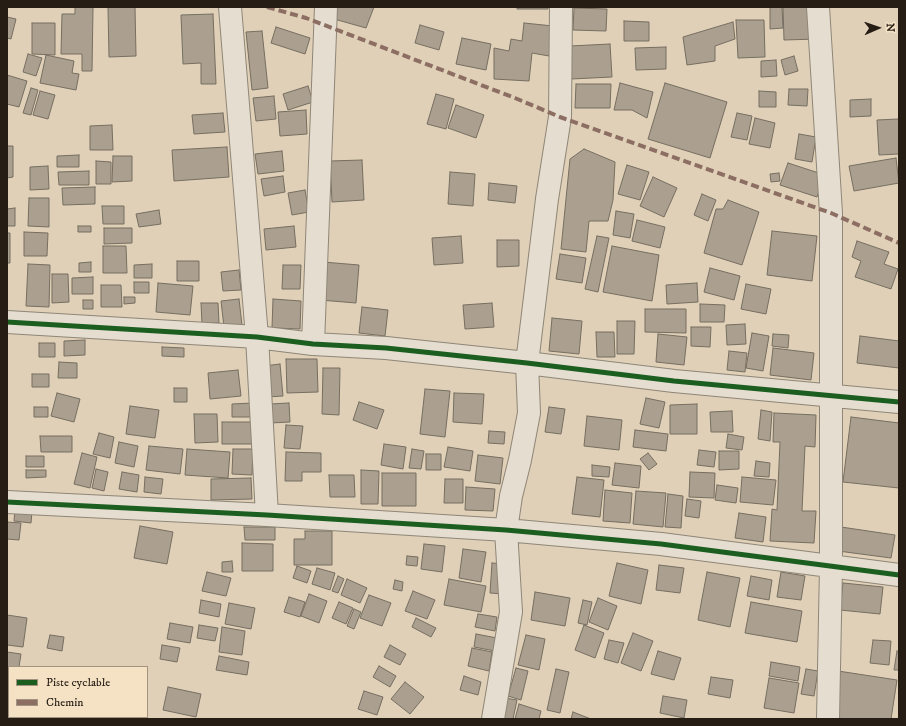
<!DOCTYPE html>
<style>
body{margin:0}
#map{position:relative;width:906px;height:726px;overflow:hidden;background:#dfd0b7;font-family:"IM FELL DW Pica",serif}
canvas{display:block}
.frame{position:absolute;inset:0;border:8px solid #261d15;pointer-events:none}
.legend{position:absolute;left:8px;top:666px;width:140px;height:52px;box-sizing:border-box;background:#f5e2c5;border:1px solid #a2937f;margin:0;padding:5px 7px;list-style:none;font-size:12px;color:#261d15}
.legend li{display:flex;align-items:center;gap:8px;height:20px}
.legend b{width:20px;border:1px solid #a2937f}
.north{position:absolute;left:858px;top:8px;width:40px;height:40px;-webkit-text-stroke:3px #f5e2c5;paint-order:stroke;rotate:88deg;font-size:11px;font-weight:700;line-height:16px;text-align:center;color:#261d15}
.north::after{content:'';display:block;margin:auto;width:14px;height:18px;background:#261d15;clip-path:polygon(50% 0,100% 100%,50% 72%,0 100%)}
</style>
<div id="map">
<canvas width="906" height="726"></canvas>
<div class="frame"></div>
<ul class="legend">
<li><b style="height:5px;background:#1b5e20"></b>Piste cyclable</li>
<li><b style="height:5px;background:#8d6e63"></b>Chemin</li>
</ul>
<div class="north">N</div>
</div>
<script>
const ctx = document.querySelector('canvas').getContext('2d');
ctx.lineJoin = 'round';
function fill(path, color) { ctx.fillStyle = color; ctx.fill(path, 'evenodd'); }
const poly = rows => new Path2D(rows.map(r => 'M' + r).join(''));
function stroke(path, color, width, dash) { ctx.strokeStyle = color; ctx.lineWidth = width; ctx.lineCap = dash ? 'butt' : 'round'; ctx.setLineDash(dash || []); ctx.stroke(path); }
const building = poly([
 [75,7,93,7,92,71,82,71,82,54,61,54,62,14,75,14,75,7],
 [108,7,135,7,136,56,109,57,108,7],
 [335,7,374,7,366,28,334,19,335,7],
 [517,7,548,7,548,9,517,9,517,7],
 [770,7,782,7,783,28,770,29,770,7],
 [783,7,815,7,817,39,784,40,783,7],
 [574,8,607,9,606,31,573,30,574,8],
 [213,14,216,84,201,84,201,63,183,64,181,15,213,14],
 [7,17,16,19,11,39,7,38,7,17],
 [736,20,764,20,765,57,738,58,736,20],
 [624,21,649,22,649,41,624,41,624,21],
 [733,22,735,39,715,46,715,61,687,65,683,37,733,22],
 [32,23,55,23,55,55,32,54,32,23],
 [524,23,553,26,549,56,532,53,529,81,494,79,494,48,509,51,511,39,522,41,524,23],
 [420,25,444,32,439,50,415,43,420,25],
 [276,27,310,38,305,54,271,43,276,27],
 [262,31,268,88,252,90,246,32,262,31],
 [462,38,491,44,486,70,456,64,462,38],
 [610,44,612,77,571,79,570,46,610,44],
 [666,47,666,69,636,70,635,48,666,47],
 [28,54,42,58,36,76,23,72,28,54],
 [46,55,74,61,72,73,79,74,76,90,40,83,46,55],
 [794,56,798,71,785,75,781,60,794,56],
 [776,60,777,76,761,77,761,61,776,60],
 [7,75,27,81,19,107,7,104,7,75],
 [620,83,653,92,647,118,632,110,614,110,620,83],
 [665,83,727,102,710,158,648,139,665,83],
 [576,84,611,84,610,108,575,108,576,84],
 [308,86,313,102,288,110,283,94,308,86],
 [31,88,38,90,31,115,23,113,31,88],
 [789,89,808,89,807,106,788,105,789,89],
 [40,91,55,95,48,119,33,115,40,91],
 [759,91,776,92,776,107,759,107,759,91],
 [436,94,454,99,446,129,427,124,436,94],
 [274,96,276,119,256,121,253,98,274,96],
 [871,99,871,116,850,117,850,100,871,99],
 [456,105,484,115,476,138,448,128,456,105],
 [306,110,307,134,280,136,278,112,306,110],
 [223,113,225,132,194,134,192,115,223,113],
 [737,113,752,116,747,140,731,137,737,113],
 [755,118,775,123,770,148,749,144,755,118],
 [899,119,899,154,879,155,877,120,899,119],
 [112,125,113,150,90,150,90,126,112,125],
 [799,134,816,137,812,162,795,159,799,134],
 [7,146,13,146,13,177,7,178,7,146],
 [227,147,229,177,174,181,172,150,227,147],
 [584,149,615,162,613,200,608,221,589,221,586,252,561,249,570,159,584,149],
 [282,151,284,171,258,174,255,154,282,151],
 [79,155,79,167,57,167,57,156,79,155],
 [113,156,132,156,132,181,112,182,113,156],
 [896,158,899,183,854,191,849,166,896,158],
 [362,160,364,200,332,202,330,161,362,160],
 [96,161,111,162,111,184,96,184,96,161],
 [788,163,825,175,817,197,780,185,788,163],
 [627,165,649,172,640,200,618,194,627,165],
 [48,166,49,189,30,190,30,167,48,166],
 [89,171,89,185,59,185,58,172,89,171],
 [450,172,475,174,473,206,448,204,450,172],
 [779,173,780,181,771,182,770,174,779,173],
 [283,176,285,192,264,196,261,179,283,176],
 [653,177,677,188,664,217,640,206,653,177],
 [489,183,517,186,515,203,488,200,489,183],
 [95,187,95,204,63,205,62,188,95,187],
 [305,190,309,212,292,215,288,193,305,190],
 [702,194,716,200,708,221,694,215,702,194],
 [29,198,49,198,49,227,28,226,29,198],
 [728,200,759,212,742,265,704,253,716,209,723,209,728,200],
 [102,206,124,206,124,224,103,224,102,206],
 [15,208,15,226,7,226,7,209,15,208],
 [159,210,161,224,139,227,136,214,159,210],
 [616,211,634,214,630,238,613,235,616,211],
 [637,220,665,227,660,248,632,241,637,220],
 [78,226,91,226,91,232,78,232,78,226],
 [294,226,296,247,266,250,264,229,294,226],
 [104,228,132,228,132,243,104,244,104,228],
 [772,231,817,236,812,281,767,275,772,231],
 [24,232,48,233,47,256,24,256,24,232],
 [7,233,10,233,10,263,7,263,7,233],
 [461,236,463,263,434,265,432,238,461,236],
 [597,236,609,238,598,292,585,289,597,236],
 [497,240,519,240,519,266,497,267,497,240],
 [857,241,889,252,884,264,898,269,891,289,855,277,861,261,852,257,857,241],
 [103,246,126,246,127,273,103,273,103,246],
 [612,246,659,255,652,301,603,292,612,246],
 [560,254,586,258,582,283,556,279,560,254],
 [177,261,199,261,199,281,177,281,177,261],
 [91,262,91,272,79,272,79,263,91,262],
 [323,262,359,265,356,303,320,300,323,262],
 [28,264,50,265,49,307,26,306,28,264],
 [152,264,152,278,134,278,134,265,152,264],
 [283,265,301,265,300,289,282,289,283,265],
 [710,268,740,276,734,300,704,292,710,268],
 [239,270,241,290,223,291,221,272,239,270],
 [52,274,68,274,69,302,52,303,52,274],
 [93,277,93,294,72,294,72,278,93,277],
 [134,282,149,282,149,293,134,293,134,282],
 [158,283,193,286,190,315,156,312,158,283],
 [697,283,698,302,667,304,666,285,697,283],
 [746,284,771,289,766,314,741,309,746,284],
 [101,285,121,285,122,307,101,307,101,285],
 [124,297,135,297,135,303,124,304,124,297],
 [239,299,242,325,224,327,221,301,239,299],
 [273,299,301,301,300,329,272,328,273,299],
 [83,300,93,300,93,309,83,309,83,300],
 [201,303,218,303,219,323,202,324,201,303],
 [492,303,494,327,465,329,463,305,492,303],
 [700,304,725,305,724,322,700,322,700,304],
 [362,307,388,310,385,336,359,333,362,307],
 [645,309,686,309,686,333,645,332,645,309],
 [552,318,582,321,579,354,549,351,552,318],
 [617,321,635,321,634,354,617,354,617,321],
 [745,324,746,344,727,345,726,325,745,324],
 [691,327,711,327,710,347,691,346,691,327],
 [596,332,614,332,615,357,597,357,596,332],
 [752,333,769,336,763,371,746,368,752,333],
 [658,334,687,337,684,365,656,362,658,334],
 [773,334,789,335,788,348,772,346,773,334],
 [860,336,899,341,899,368,857,363,860,336],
 [85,340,85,355,64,356,64,341,85,340],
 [39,343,55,343,55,357,39,357,39,343],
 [162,347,184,348,184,357,162,356,162,347],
 [773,348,814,353,811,380,770,375,773,348],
 [729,351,747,353,745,372,727,370,729,351],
 [286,359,317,359,318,392,287,393,286,359],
 [59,362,77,363,77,378,58,378,59,362],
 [280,364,283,396,267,397,264,366,280,364],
 [323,368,340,368,339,415,322,414,323,368],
 [238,370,241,396,210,399,208,373,238,370],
 [32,374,49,374,49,387,32,387,32,374],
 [174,388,187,388,187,402,174,402,174,388],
 [425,389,450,391,445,437,420,434,425,389],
 [57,393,80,399,74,422,51,416,57,393],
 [454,393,484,394,482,424,453,422,454,393],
 [646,398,665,402,659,428,640,424,646,398],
 [359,402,384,410,377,429,353,420,359,402],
 [253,403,253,417,232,417,232,404,253,403],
 [289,403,290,422,270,423,270,404,289,403],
 [697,404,697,434,670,434,670,405,697,404],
 [130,406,159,410,155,438,126,434,130,406],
 [34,407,48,407,48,417,34,417,34,407],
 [549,407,565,409,561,434,545,432,549,407],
 [761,410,772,412,770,441,758,439,761,410],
 [732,411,733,432,711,432,710,412,732,411],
 [774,413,816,415,815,447,805,446,802,511,816,511,814,543,770,541,772,509,777,510,780,442,773,442,774,413],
 [194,414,217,414,218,442,195,443,194,414],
 [587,416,622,420,619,450,584,446,587,416],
 [851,417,899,423,899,488,843,482,851,417],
 [222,422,254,422,254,444,222,444,222,422],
 [286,425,303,426,300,449,284,448,286,425],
 [635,430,668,434,666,451,633,447,635,430],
 [489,431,505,432,504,444,488,443,489,431],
 [99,433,114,437,110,458,93,454,99,433],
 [728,434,744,437,742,450,726,448,728,434],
 [40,436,72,436,72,452,41,452,40,436],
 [119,442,138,446,134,467,115,463,119,442],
 [384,444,406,447,403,469,381,465,384,444],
 [149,446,183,449,180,474,146,470,149,446],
 [448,447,473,451,470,471,444,467,448,447],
 [187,449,230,452,228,478,185,475,187,449],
 [233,449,253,449,252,475,232,474,233,449],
 [412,449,424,451,421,469,409,468,412,449],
 [699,450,716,452,714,467,697,465,699,450],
 [719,451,739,451,739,469,719,470,719,451],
 [286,452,321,453,321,472,302,472,302,481,285,481,286,452],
 [82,453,97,457,90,488,74,484,82,453],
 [648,453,657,464,649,470,640,459,648,453],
 [426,454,441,454,441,470,426,470,426,454],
 [478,455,503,458,500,484,475,481,478,455],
 [26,456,44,456,44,467,26,467,26,456],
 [756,461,770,463,769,477,754,476,756,461],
 [615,463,641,466,639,488,612,485,615,463],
 [592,465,610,467,609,477,592,476,592,465],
 [96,469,108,472,104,491,92,488,96,469],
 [26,470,46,470,46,477,26,478,26,470],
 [361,470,379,471,378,504,361,504,361,470],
 [122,472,139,475,137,492,119,489,122,472],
 [690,472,715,473,714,498,689,497,690,472],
 [382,473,416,473,416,506,382,506,382,473],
 [329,475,354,475,355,497,330,497,329,475],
 [145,477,163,479,161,494,144,492,145,477],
 [577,477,604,480,600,517,572,514,577,477],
 [742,477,776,480,773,505,740,502,742,477],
 [251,478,252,499,211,500,211,479,251,478],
 [445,479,463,479,463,503,444,503,445,479],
 [717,485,738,488,736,503,715,500,717,485],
 [466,487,495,489,493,511,465,510,466,487],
 [605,490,632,493,630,523,603,521,605,490],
 [636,491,666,493,663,527,633,524,636,491],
 [668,494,683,496,681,528,665,527,668,494],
 [687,499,701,501,699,518,685,516,687,499],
 [15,510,32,511,31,523,14,521,15,510],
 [739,513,766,517,763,542,735,538,739,513],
 [7,522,21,523,19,540,7,539,7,522],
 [140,526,173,532,167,564,134,558,140,526],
 [244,527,275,527,275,540,245,540,244,527],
 [841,527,895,535,891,558,838,551,841,527],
 [305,531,332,531,332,565,294,565,294,539,305,539,305,531],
 [242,543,273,544,273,571,242,571,242,543],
 [424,544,445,546,442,572,421,569,424,544],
 [463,549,486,552,481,582,459,578,463,549],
 [407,556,418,557,417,566,406,565,407,556],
 [232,561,233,572,222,572,222,562,232,561],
 [492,563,504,564,503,594,490,593,492,563],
 [617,563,648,570,641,604,609,596,617,563],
 [659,565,684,568,680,593,656,590,659,565],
 [297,566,311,571,307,583,293,578,297,566],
 [317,568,335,573,330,590,312,584,317,568],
 [207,572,231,578,226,596,202,591,207,572],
 [707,572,740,578,730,627,698,620,707,572],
 [781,572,805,576,801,600,777,597,781,572],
 [338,576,344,579,338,593,332,591,338,576],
 [751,576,772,580,769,600,747,596,751,576],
 [347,579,367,588,360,603,341,595,347,579],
 [449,579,486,586,481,612,444,605,449,579],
 [395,580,403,582,402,591,393,589,395,580],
 [843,583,883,587,880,614,840,610,843,583],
 [413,591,435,600,427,619,405,611,413,591],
 [535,592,570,598,565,626,531,620,535,592],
 [309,594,327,601,319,623,301,616,309,594],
 [369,595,391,603,382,626,360,618,369,595],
 [289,597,305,602,300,617,284,612,289,597],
 [598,598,617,606,608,630,589,622,598,598],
 [201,600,221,604,219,617,199,613,201,600],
 [583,600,592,602,587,625,578,623,583,600],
 [339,602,353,608,346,624,332,618,339,602],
 [751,602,802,611,797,642,745,633,751,602],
 [229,603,255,608,251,629,225,624,229,603],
 [354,609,361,612,354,629,347,626,354,609],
 [478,614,497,617,495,631,475,627,478,614],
 [7,615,27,618,23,647,7,645,7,615],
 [416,618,436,628,431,637,412,627,416,618],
 [170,623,193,627,190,643,167,639,170,623],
 [199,625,218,628,215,641,197,638,199,625],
 [584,625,604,633,595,658,575,650,584,625],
 [222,627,245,631,242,655,219,652,222,627],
 [633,633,653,641,641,671,621,663,633,633],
 [476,634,497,638,495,651,474,647,476,634],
 [50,635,64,637,62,651,47,648,50,635],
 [526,635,545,639,539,670,518,665,526,635],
 [609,640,624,643,618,663,604,659,609,640],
 [873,640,891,641,889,665,870,663,873,640],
 [162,645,180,648,177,662,160,659,162,645],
 [390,645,406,654,400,665,384,657,390,645],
 [472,648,492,652,489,671,468,666,472,648],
 [658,651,681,658,674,680,651,674,658,651],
 [897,651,899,652,899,670,894,670,897,651],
 [7,652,21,654,19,667,9,667,9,703,7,702,7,652],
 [219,656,249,662,247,675,216,670,219,656],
 [771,662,800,667,798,681,769,676,771,662],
 [379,666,396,676,390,687,373,677,379,666],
 [516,668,528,671,521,700,508,696,516,668],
 [556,669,569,672,560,713,547,710,556,669],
 [806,669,818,671,814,696,801,694,806,669],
 [838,671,897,680,891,719,831,719,838,671],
 [464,676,481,682,478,695,460,690,464,676],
 [711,677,733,680,730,698,708,694,711,677],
 [769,678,799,683,794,713,764,708,769,678],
 [405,682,424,697,410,714,391,699,405,682],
 [168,687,201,694,196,717,163,710,168,687],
 [364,691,383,697,377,715,358,709,364,691],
 [663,696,687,700,684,718,660,713,663,696],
 [505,698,517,700,513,719,500,719,505,698],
 [519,704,541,711,539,719,515,719,519,704],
 [573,712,591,719,571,719,573,712]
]);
fill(building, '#aba08f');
stroke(building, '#766e61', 1);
const minor = poly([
 [230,7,257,337,267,515],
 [818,7,831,213,831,566,828,719],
 [7,322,257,337,313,344,386,348,527,363,674,381,899,402],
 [313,344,326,7],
 [7,502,267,515,506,530,661,544,899,575],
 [493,719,511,612,506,530,511,496,520,460,529,413,527,363,547,199,560,117,561,7]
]);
stroke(minor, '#8f8677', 24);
stroke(minor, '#e4ddd0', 22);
stroke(poly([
 [267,7,306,18,515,98,560,117,831,213,899,243]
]), '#8d6e63', 4, [8, 4]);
stroke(poly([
 [7,322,257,337,313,344,386,348,527,363,674,381,899,402],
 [7,502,267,515,506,530,661,544,899,575]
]), '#1b5e20', 5);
</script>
